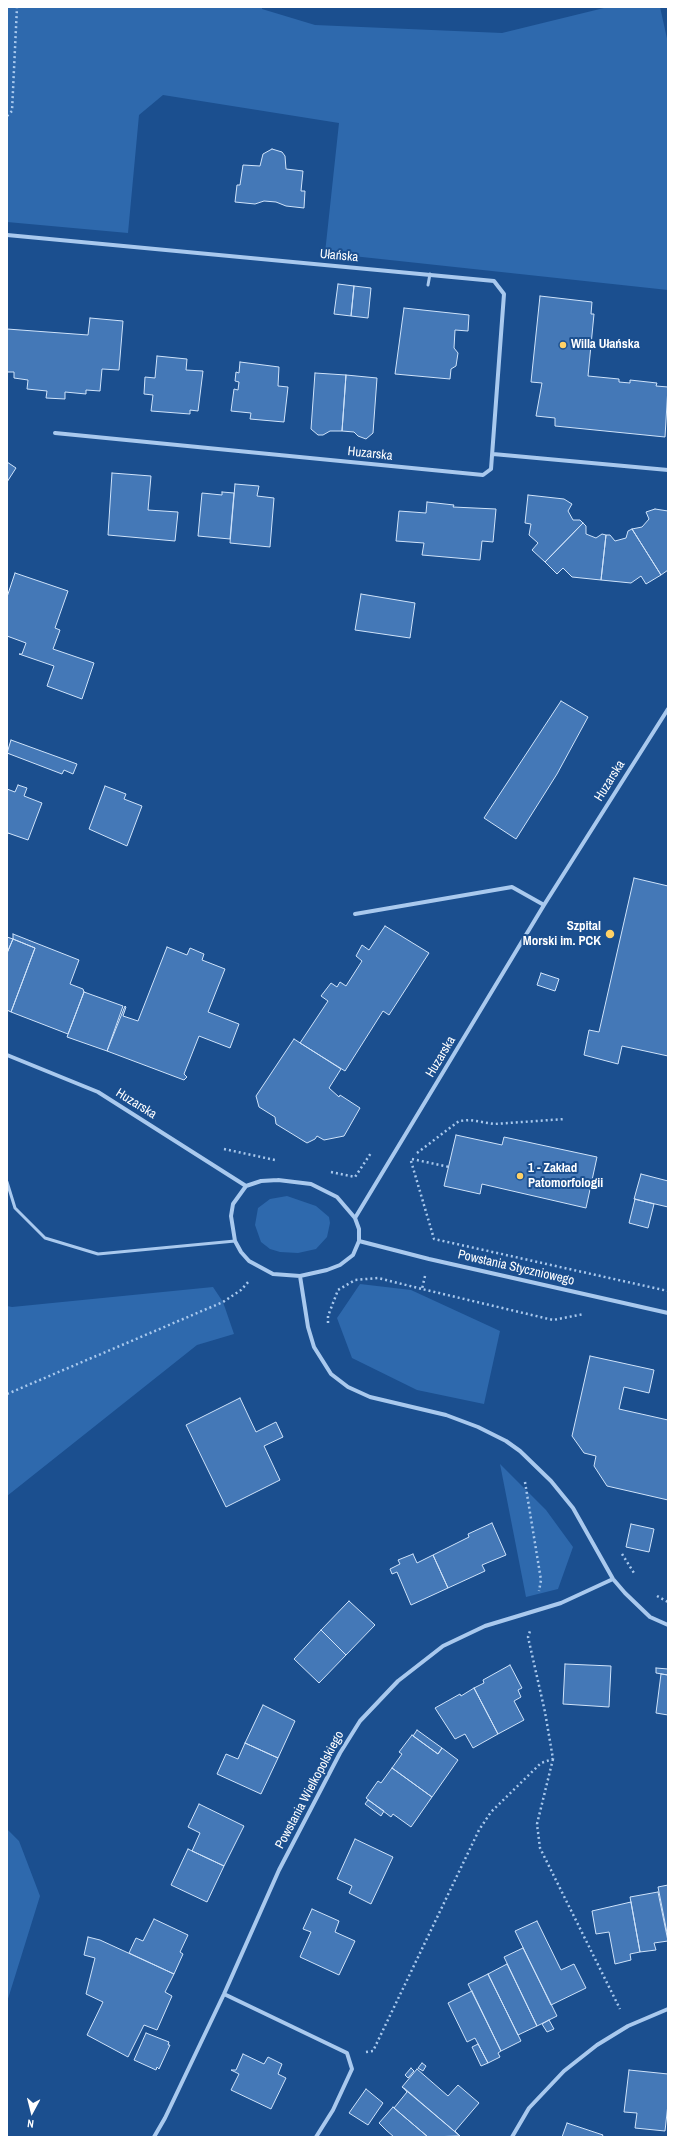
<!DOCTYPE html>
<meta charset="utf-8">
<style>
body{margin:0}
#map{position:relative;width:675px;height:2144px;overflow:hidden;background:#1b4f8f;font-family:"Archivo Narrow",sans-serif}
canvas{display:block}
.frame{position:absolute;inset:0;border:8px solid #fff;pointer-events:none}
.north{position:absolute;left:12px;top:2092px;width:40px;height:40px;-webkit-text-stroke:3px #1b4f8f;paint-order:stroke;rotate:187deg;font-size:11px;font-weight:700;line-height:16px;text-align:center;color:#fff}
.north::after{content:'';display:block;margin:auto;width:14px;height:18px;background:#fff;clip-path:polygon(50% 0,100% 100%,50% 72%,0 100%)}
</style>
<div id="map">
<canvas width="675" height="2144"></canvas>
<div class="frame"></div>
<div class="north">N</div>
</div>
<script>
const ctx = document.querySelector('canvas').getContext('2d');
ctx.lineJoin = 'round';
function fill(path, color) { ctx.fillStyle = color; ctx.fill(path, 'evenodd'); }
const poly = rows => new Path2D(rows.map(r => 'M' + r).join(''));
function stroke(path, color, width, dash) { ctx.strokeStyle = color; ctx.lineWidth = width; ctx.lineCap = dash ? 'butt' : 'round'; ctx.setLineDash(dash || []); ctx.stroke(path); }
function write(font, color, halo, rows, align = 'center') {
  ctx.font = font + ' "Archivo Narrow",sans-serif'; ctx.lineWidth = 4; ctx.setLineDash([]); ctx.textBaseline = 'middle'; ctx.strokeStyle = halo; ctx.fillStyle = color; for (const [text, x, y, turn = 0] of rows) {
    ctx.save(); ctx.translate(x, y); ctx.rotate((+turn || 0) * Math.PI / 180); ctx.textAlign = isNaN(turn) ? turn : align; if (halo) ctx.strokeText(text, 0, 0); ctx.fillText(text, 0, 0); ctx.restore();
  }
}
fill(poly([
 [7,7,262,7,262,9,315,25,502,33,608,7,660,7,668,43,668,290,325,253,339,123,163,95,139,115,128,233,7,222],
 [287,1196,316,1206,329,1217,330,1223,327,1237,316,1249,298,1253,280,1252,270,1249,261,1242,255,1225,258,1208,270,1199],
 [360,1284,411,1290,500,1331,484,1404,417,1390,352,1358,337,1318],
 [213,1287,223,1302,234,1334,197,1345,7,1496,7,1306,12,1307],
 [500,1464,546,1510,573,1547,558,1589,526,1597],
 [7,1829,19,1841,40,1896,7,2002]
]), '#2e69ad');
const building = poly([
 [272,149,282,152,285,156,286,169,303,171,301,191,305,191,304,208,286,206,276,202,264,201,255,204,235,202,237,185,240,185,243,165,260,166,263,154,272,149],
 [338,284,354,286,351,316,334,314,338,284],
 [354,286,371,288,368,318,351,316,354,286],
 [540,296,592,302,591,314,594,314,588,376,619,379,619,382,630,383,630,380,657,383,656,386,668,387,665,437,555,426,555,418,536,416,542,383,531,382,540,296],
 [404,308,469,315,468,331,455,330,454,348,458,353,456,366,451,369,450,379,395,374,404,308],
 [90,318,123,321,119,370,102,369,100,391,86,390,86,394,65,392,65,399,46,398,47,391,27,389,28,380,14,378,14,372,7,372,7,329,88,335,90,318],
 [157,356,187,359,186,370,203,371,198,411,190,410,190,414,151,411,153,395,144,394,145,377,155,378,157,356],
 [240,362,279,367,278,386,288,387,284,422,250,419,251,413,231,411,234,389,238,390,239,382,235,381,236,372,239,373,240,362],
 [315,373,346,375,342,431,330,431,323,435,318,435,311,429,315,373],
 [346,375,377,378,373,433,366,439,358,436,354,432,342,431,346,375],
 [7,462,16,468,7,482,7,462],
 [112,473,151,476,148,510,178,512,175,541,108,535,112,473],
 [235,484,259,486,257,496,274,498,270,547,230,543,235,484],
 [222,492,234,493,230,539,198,536,202,493,222,495,222,492],
 [528,495,564,499,572,504,568,511,573,520,580,520,583,523,545,562,532,550,538,543,529,535,531,524,525,523,528,495],
 [427,502,454,505,453,507,496,509,493,542,482,541,480,560,422,555,424,543,396,541,399,511,426,513,427,502],
 [655,509,668,511,668,570,661,575,632,529,642,527,649,519,646,512,655,509],
 [583,523,586,526,586,534,596,538,602,534,606,535,601,580,572,577,563,568,557,574,545,562,583,523],
 [632,529,661,575,646,584,641,576,631,583,601,580,606,535,610,535,615,541,626,538,628,531,632,529],
 [15,573,68,591,55,628,60,630,53,649,94,663,82,699,47,686,54,666,19,654,22,654,26,643,7,636,7,597,15,573],
 [361,594,415,603,410,638,355,630,361,594],
 [561,701,588,717,557,774,516,839,484,818,561,701],
 [11,740,77,764,73,774,64,770,62,774,7,753,11,740],
 [18,785,27,788,24,796,42,803,28,840,8,833,7,836,7,789,15,792,18,785],
 [105,786,126,794,124,799,142,806,127,846,89,829,105,786],
 [634,878,668,886,668,1056,622,1046,618,1064,584,1055,589,1030,599,1032,634,878],
 [385,926,429,953,389,1015,383,1011,345,1071,300,1043,328,1001,321,996,331,983,337,987,340,982,346,986,362,961,356,956,362,945,369,950,385,926],
 [13,934,79,960,70,984,83,989,84,992,68,1034,11,1012,35,948,13,939,13,934],
 [7,937,13,939,7,953,7,937],
 [13,939,35,948,11,1012,7,1010,7,953,13,939],
 [167,947,187,955,190,948,204,954,202,960,225,969,208,1012,239,1024,230,1048,199,1036,184,1074,187,1077,184,1080,107,1051,125,1006,126,1007,123,1016,138,1021,167,947],
 [541,973,559,979,555,991,537,985,541,973],
 [84,992,123,1006,107,1051,67,1037,84,992],
 [294,1039,341,1069,329,1088,339,1097,340,1095,360,1108,344,1136,324,1140,317,1136,315,1139,307,1143,276,1124,275,1117,259,1107,256,1096,294,1039],
 [456,1135,502,1145,504,1137,597,1157,586,1208,482,1184,480,1194,444,1186,456,1135],
 [641,1174,668,1181,668,1207,634,1199,641,1174],
 [635,1199,654,1204,648,1228,629,1223,635,1199],
 [590,1356,654,1370,649,1393,624,1387,619,1409,668,1420,668,1500,607,1486,594,1466,596,1456,584,1453,572,1436,590,1356],
 [240,1398,256,1432,276,1422,283,1437,264,1446,280,1480,226,1507,186,1425,240,1398],
 [492,1523,506,1555,482,1565,485,1571,448,1588,433,1555,469,1537,468,1534,492,1523],
 [631,1524,654,1529,649,1552,626,1547,631,1524],
 [413,1554,417,1563,433,1555,448,1588,411,1605,397,1572,392,1574,390,1569,400,1564,398,1560,413,1554],
 [349,1601,375,1625,346,1655,321,1630,349,1601],
 [321,1630,346,1655,319,1683,294,1659,321,1630],
 [565,1664,611,1666,609,1707,563,1704,565,1664],
 [510,1665,522,1688,518,1690,521,1697,514,1701,524,1720,498,1734,474,1688,484,1683,483,1680,510,1665],
 [656,1668,668,1669,668,1675,656,1673,656,1668],
 [661,1674,668,1675,668,1715,656,1713,661,1674],
 [474,1688,498,1734,473,1748,465,1734,455,1739,435,1708,460,1694,461,1696,474,1688],
 [263,1705,295,1721,278,1758,245,1743,263,1705],
 [417,1730,442,1748,438,1754,413,1736,417,1730],
 [412,1735,438,1754,442,1748,458,1760,432,1797,392,1768,402,1754,399,1752,412,1735],
 [245,1743,278,1758,261,1794,217,1774,226,1754,238,1759,245,1743],
 [392,1768,432,1797,411,1827,393,1814,391,1817,366,1798,378,1781,381,1783,392,1768],
 [368,1800,384,1811,381,1816,365,1804,368,1800],
 [199,1804,244,1826,224,1866,192,1851,200,1833,188,1827,199,1804],
 [355,1839,393,1857,371,1904,349,1893,352,1886,337,1879,355,1839],
 [188,1849,224,1866,207,1902,171,1885,188,1849],
 [668,1885,668,1938,658,1887,668,1885],
 [658,1892,668,1941,654,1943,656,1950,640,1952,630,1897,658,1892],
 [631,1902,640,1952,630,1954,631,1960,615,1964,609,1932,596,1934,592,1911,631,1902],
 [312,1909,339,1921,335,1932,355,1941,339,1975,300,1957,311,1932,303,1929,312,1909],
 [154,1919,188,1935,180,1952,183,1954,174,1974,129,1953,136,1938,143,1941,154,1919],
 [537,1921,561,1970,574,1964,586,1988,551,2005,515,1931,537,1921],
 [88,1937,100,1940,174,1974,165,1992,172,1996,157,2030,144,2025,128,2057,87,2035,103,2002,86,1994,95,1958,84,1955,88,1937],
 [523,1948,557,2016,537,2026,504,1957,523,1948],
 [507,1964,537,2026,518,2035,488,1974,507,1964],
 [488,1974,521,2041,501,2051,468,1984,488,1974],
 [472,1991,501,2051,498,2053,500,2057,488,2063,475,2038,467,2042,448,2003,472,1991],
 [549,2020,554,2029,547,2032,542,2024,549,2020],
 [146,2033,169,2042,168,2045,170,2045,159,2069,157,2067,156,2070,134,2060,146,2033],
 [478,2044,488,2063,481,2066,472,2047,478,2044],
 [243,2054,264,2064,268,2057,282,2064,278,2074,286,2078,271,2109,231,2090,239,2074,231,2070,236,2070,243,2054],
 [422,2063,426,2066,423,2071,418,2068,422,2063],
 [411,2068,414,2071,408,2078,405,2075,411,2068],
 [417,2069,448,2096,458,2085,479,2103,455,2131,460,2136,402,2087,417,2069],
 [629,2070,668,2074,668,2104,665,2131,635,2128,637,2113,624,2112,629,2070],
 [404,2088,460,2136,428,2137,394,2108,407,2092,404,2088],
 [366,2089,383,2103,368,2125,349,2113,366,2089],
 [393,2107,394,2108,428,2137,394,2137,386,2130,379,2123,393,2107],
 [567,2123,603,2135,602,2137,562,2137,567,2123]
]);
fill(building, '#4478b7');
stroke(building, '#cfe3fa', 1);
stroke(poly([
 [7,116,12,111,17,7],
 [224,1149,275,1160],
 [417,1153,459,1121,470,1120,494,1124,565,1119],
 [412,1159,449,1167],
 [411,1161,434,1239,668,1291],
 [331,1172,355,1177,371,1153],
 [425,1276,422,1289,553,1320,584,1314],
 [328,1323,328,1316,338,1290,355,1280,378,1278,422,1289],
 [7,1394,223,1302,241,1290,249,1281],
 [525,1482,541,1580,539,1591],
 [622,1554,634,1573],
 [657,1596,668,1602],
 [553,1759,537,1824,540,1848,620,2009],
 [366,2052,373,2051,479,1830,491,1812,541,1763,553,1759,545,1712,528,1637,530,1631]
]), '#a9c9ee', 2.5, [2, 3]);
stroke(poly([
 [428,285,430,274],
 [7,1182,15,1208,45,1238,98,1254,235,1241]
]), '#a9c9ee', 3);
stroke(poly([
 [7,235,494,281,504,294,491,469,483,475,55,433],
 [493,454,668,470],
 [355,914,512,887,544,905],
 [7,1055,98,1092,246,1186],
 [278,1180,311,1184,337,1197,355,1218,359,1229,359,1241,353,1255,340,1265,327,1270,300,1276,273,1274,249,1261,241,1252,235,1241,231,1216,233,1204,246,1186,261,1181,278,1180],
 [355,1218,544,905,668,709],
 [359,1241,429,1259,668,1313],
 [300,1276,308,1327,314,1347,331,1374,348,1387,370,1397,446,1415,478,1427,506,1441,520,1451,551,1481,573,1508,613,1579,625,1593,650,1617,668,1625],
 [224,1994,347,2053,352,2069,333,2110,316,2137],
 [154,2137,165,2118,224,1994,279,1870,340,1753,360,1721,398,1681,443,1646,485,1626,561,1603,613,1579],
 [512,2137,529,2108,564,2071,597,2045,628,2026,668,2009]
]), '#a9c9ee', 4);
for (const [x, y, r, color] of [
 [563,345,4,"#ffd166"],
 [610,934,5,"#ffd166"],
 [520,1176,4,"#ffd166"]
]) { const dot = new Path2D(); dot.arc(x, y, r, 0, 2 * Math.PI); ctx.fillStyle = color; ctx.fill(dot); stroke(dot, '#1b4f8f', 1.5); }
write('13px', '#fff', '#1b4f8f', [
 ["Ułańska",339,256,5],
 ["Huzarska",370,454,6],
 ["Huzarska",610,781,-58],
 ["Huzarska",441,1057,-59],
 ["Huzarska",136,1104,32],
 ["Powstania Styczniowego",516,1268,13],
 ["Powstania Wielkopolskiego",310,1790,-62]
]);
write('bold 13px', '#fff', '#1b4f8f', [
 ["Willa Ułańska",571,345],
 ["Szpital",601,927,"right"],
 ["Morski im. PCK",601,942,"right"],
 ["1 - Zakład",528,1169],
 ["Patomorfologii",528,1184]
], 'left');
</script>
